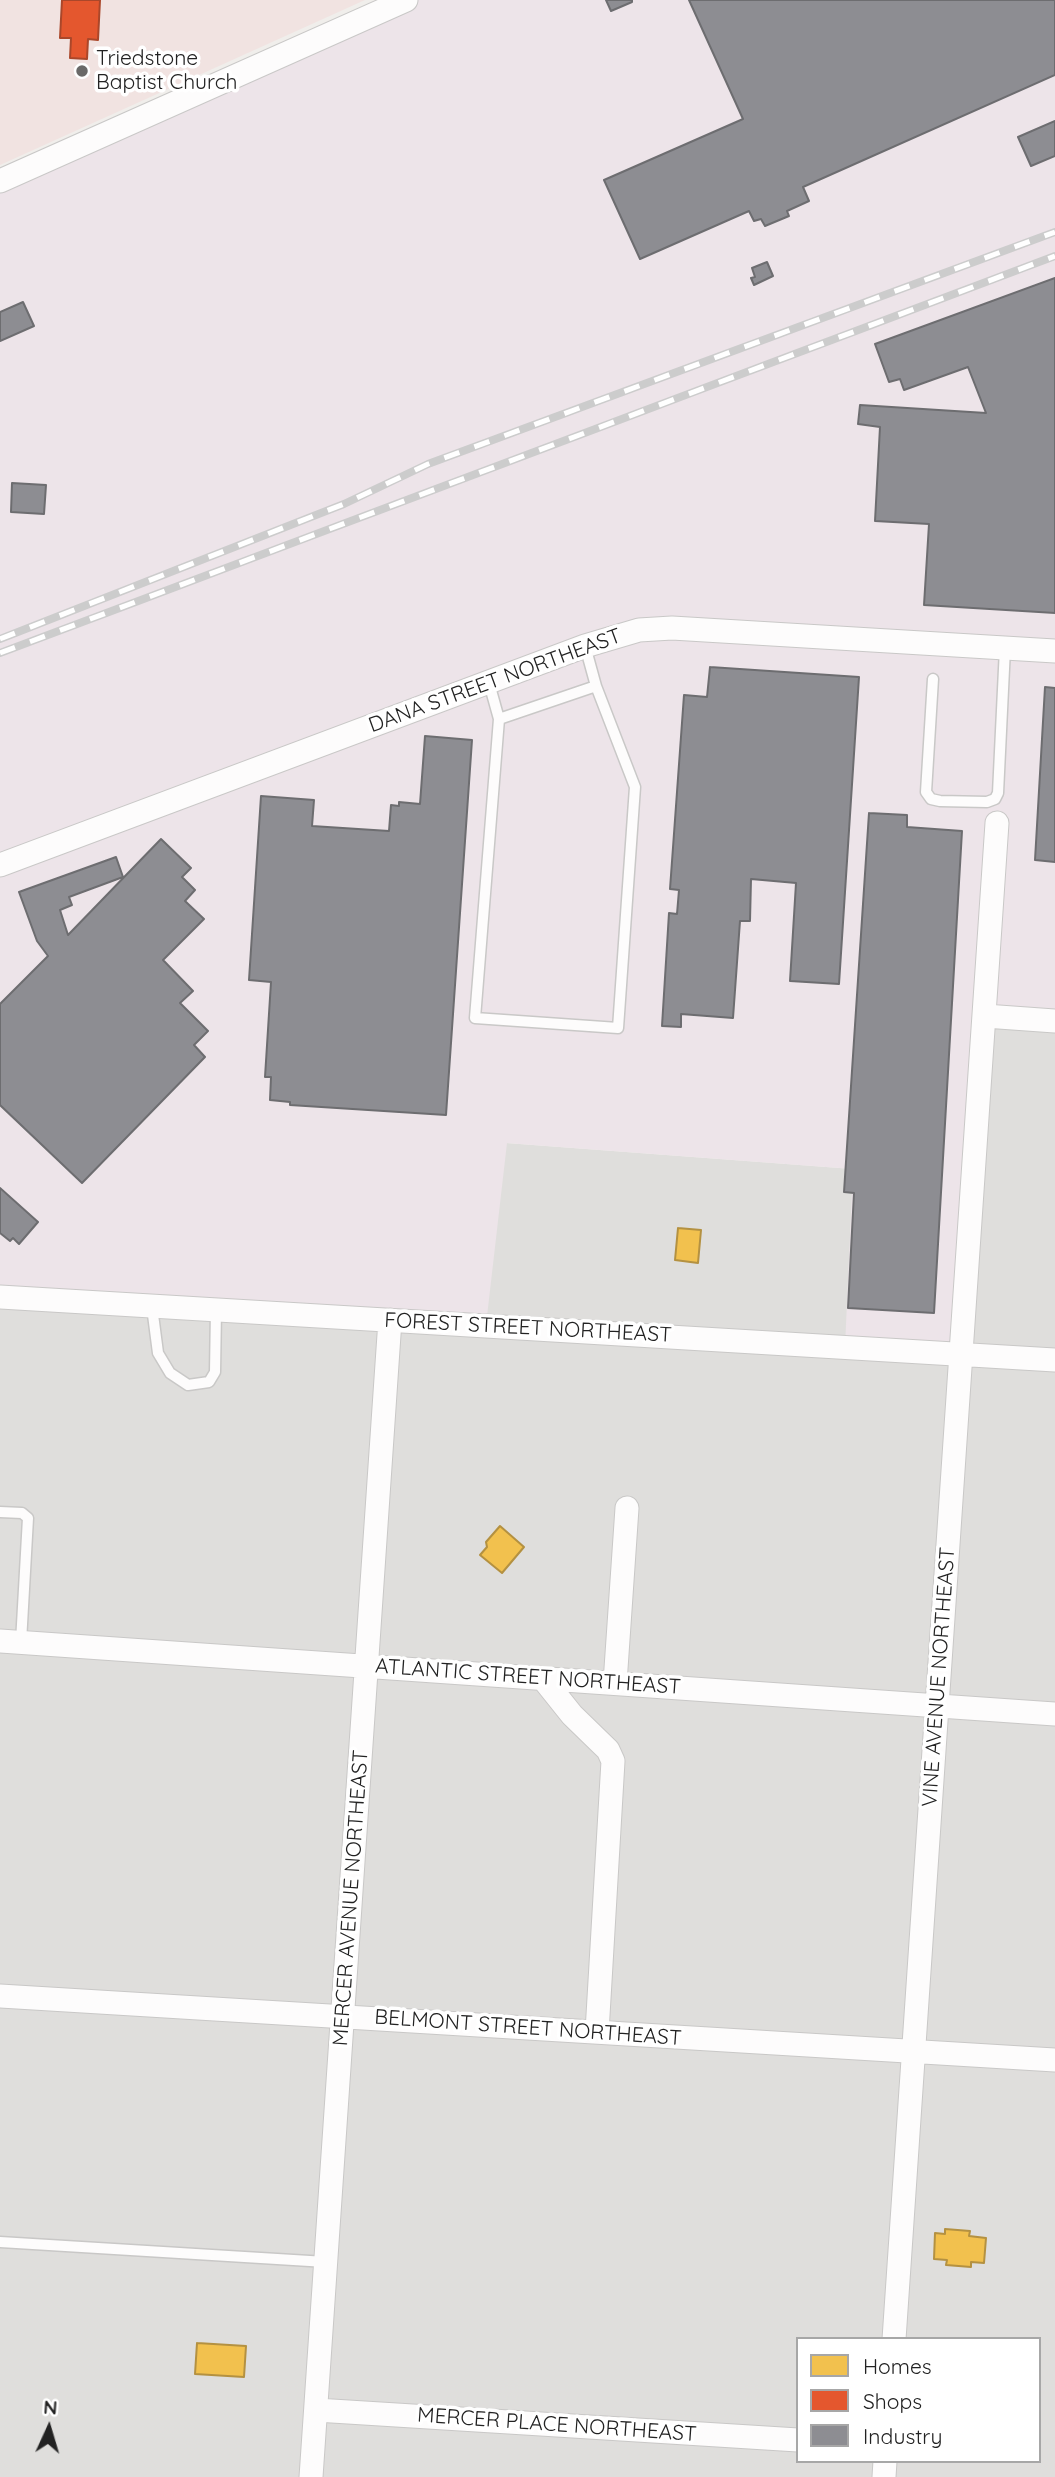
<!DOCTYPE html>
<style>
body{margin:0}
#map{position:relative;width:1055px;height:2477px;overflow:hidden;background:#f0eeeb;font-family:Quicksand,sans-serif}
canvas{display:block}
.legend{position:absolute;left:796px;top:2337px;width:245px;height:126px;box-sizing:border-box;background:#fff;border:2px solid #a7a7a7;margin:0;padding:9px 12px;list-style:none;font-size:21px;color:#222}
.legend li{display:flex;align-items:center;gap:14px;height:35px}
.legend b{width:35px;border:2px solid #a7a7a7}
.north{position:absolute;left:14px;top:2393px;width:70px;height:70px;-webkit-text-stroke:5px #fff;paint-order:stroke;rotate:4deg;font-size:19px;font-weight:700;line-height:28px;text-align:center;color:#222}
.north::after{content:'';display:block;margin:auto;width:24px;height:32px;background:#222;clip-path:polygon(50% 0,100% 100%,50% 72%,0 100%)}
</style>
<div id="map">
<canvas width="1055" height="2477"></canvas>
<ul class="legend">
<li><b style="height:19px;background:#f2c14e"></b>Homes</li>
<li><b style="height:19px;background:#e4572e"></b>Shops</li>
<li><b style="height:19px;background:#8d8d92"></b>Industry</li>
</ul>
<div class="north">N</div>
</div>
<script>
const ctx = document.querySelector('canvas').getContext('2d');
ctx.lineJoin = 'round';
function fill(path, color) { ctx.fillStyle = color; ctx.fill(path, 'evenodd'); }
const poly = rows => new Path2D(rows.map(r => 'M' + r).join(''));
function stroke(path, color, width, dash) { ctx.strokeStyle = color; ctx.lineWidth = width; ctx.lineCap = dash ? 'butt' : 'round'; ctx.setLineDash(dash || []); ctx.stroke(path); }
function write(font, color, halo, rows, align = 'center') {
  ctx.font = font + ' Quicksand,sans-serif'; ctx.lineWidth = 7; ctx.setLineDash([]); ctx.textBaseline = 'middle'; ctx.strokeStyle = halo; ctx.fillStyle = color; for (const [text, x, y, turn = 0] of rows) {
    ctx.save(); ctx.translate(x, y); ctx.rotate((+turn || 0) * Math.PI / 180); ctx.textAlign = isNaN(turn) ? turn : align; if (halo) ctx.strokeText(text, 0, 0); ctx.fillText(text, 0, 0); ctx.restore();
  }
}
fill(poly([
 [985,1016,1055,1021,1055,2477,0,2477,0,1297,485,1325,506,1143,853,1169],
 [798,2339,1039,2339,1039,2461,798,2461]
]), '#dfdedc');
fill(poly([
 [0,0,365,0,0,165]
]), '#f1e3e1');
fill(poly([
 [406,0,1055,0,1055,1021,986,1016,961,1354,845,1347,853,1169,507,1143,486,1325,0,1297,0,181]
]), '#ede4e9');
const homes = poly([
 [678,1228,701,1230,698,1263,675,1260,678,1228],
 [500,1526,524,1547,502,1573,480,1555,487,1547,486,1542,500,1526],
 [945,2229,970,2231,969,2236,986,2238,984,2263,971,2262,971,2267,946,2265,947,2260,934,2259,935,2233,945,2234,945,2229],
 [197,2343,246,2346,244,2377,195,2374,197,2343]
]);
fill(homes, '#f2c14e');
stroke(homes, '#b49141', 2);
const shops = poly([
 [62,0,100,0,98,40,88,39,87,59,70,58,71,38,60,38,62,0]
]);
fill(shops, '#e4572e');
stroke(shops, '#aa472a', 2);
const industry = poly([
 [606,0,632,0,632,2,611,11,606,0],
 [689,0,1055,0,1055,75,803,187,809,201,787,211,789,216,765,226,761,219,754,221,749,211,640,259,604,180,743,119,689,0],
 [1055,121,1055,156,1031,166,1018,137,1055,121],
 [767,262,773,276,754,285,751,278,755,277,752,268,767,262],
 [1055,278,1055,613,924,605,929,524,875,521,880,427,858,424,860,405,986,413,968,367,904,390,900,379,889,382,875,344,1055,278],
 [23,302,34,326,0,341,0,312,23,302],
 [12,483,46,485,44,514,11,512,12,483],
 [710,667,859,677,839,984,790,981,796,883,751,879,750,921,740,921,733,1018,681,1014,681,1027,662,1026,669,913,677,914,679,890,670,889,684,695,707,697,710,667],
 [1045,687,1055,688,1055,862,1035,860,1045,687],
 [425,736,472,740,446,1115,290,1105,290,1102,270,1100,271,1077,265,1077,271,982,249,980,261,796,314,800,312,826,389,831,391,805,399,806,399,802,420,804,425,736],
 [869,813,907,815,907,827,962,831,934,1313,848,1308,854,1193,844,1192,869,813],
 [161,839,191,868,182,877,195,890,185,901,204,919,163,960,193,991,180,1003,208,1031,194,1045,205,1057,82,1183,0,1105,0,1004,48,956,37,941,19,892,116,857,123,877,69,897,72,905,60,910,68,935,161,839],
 [0,1188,38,1222,19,1244,13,1238,10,1241,0,1233,0,1188]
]);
fill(industry, '#8d8d92');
stroke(industry, '#6d6d70', 2);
const lane = poly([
 [933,679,926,792,931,799,940,801,987,802,995,799,998,793,1005,648],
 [489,683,499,719,596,686,585,646],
 [499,719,475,1018,618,1028,635,787,596,686],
 [152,1307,158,1353,170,1373,188,1385,209,1382,215,1372,216,1310],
 [0,1512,22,1513,28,1518,21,1642],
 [0,2242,326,2262]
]);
const street = poly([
 [0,181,406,0],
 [0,865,585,646,639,630,672,628,1055,651],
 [985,1016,1055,1021],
 [0,1297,1055,1360],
 [0,1641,1055,1714],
 [544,1680,572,1715,608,1750,613,1761,597,2032],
 [615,1683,627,1508],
 [0,1996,1055,2060],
 [894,2339,997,823],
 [316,2410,798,2440],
 [311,2477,390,1320],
 [884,2477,885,2461]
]);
stroke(lane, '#c9c8c7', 13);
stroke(street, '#c9c8c7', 25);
stroke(lane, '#fdfcfc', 10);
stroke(street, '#fdfcfc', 23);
const rail = poly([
 [0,639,344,504,428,464,1055,232],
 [0,653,1055,256]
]);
stroke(rail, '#ccc', 8);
stroke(rail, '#fff', 5, [16]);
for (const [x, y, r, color] of [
 [82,71,7,"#6a6968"]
]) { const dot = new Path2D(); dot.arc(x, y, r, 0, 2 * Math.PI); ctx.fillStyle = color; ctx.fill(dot); stroke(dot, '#fff', 2.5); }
write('21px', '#222', '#fff', [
 ["Triedstone",96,59],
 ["Baptist Church",96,83]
], 'left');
write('21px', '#222', '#fff', [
 ["DANA STREET NORTHEAST",495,681,-20],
 ["FOREST STREET NORTHEAST",528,1328,3],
 ["ATLANTIC STREET NORTHEAST",528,1677,4],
 ["VINE AVENUE NORTHEAST",939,1677,-86],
 ["MERCER AVENUE NORTHEAST",351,1898,-86],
 ["BELMONT STREET NORTHEAST",528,2028,4],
 ["MERCER PLACE NORTHEAST",557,2425,4]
]);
</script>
